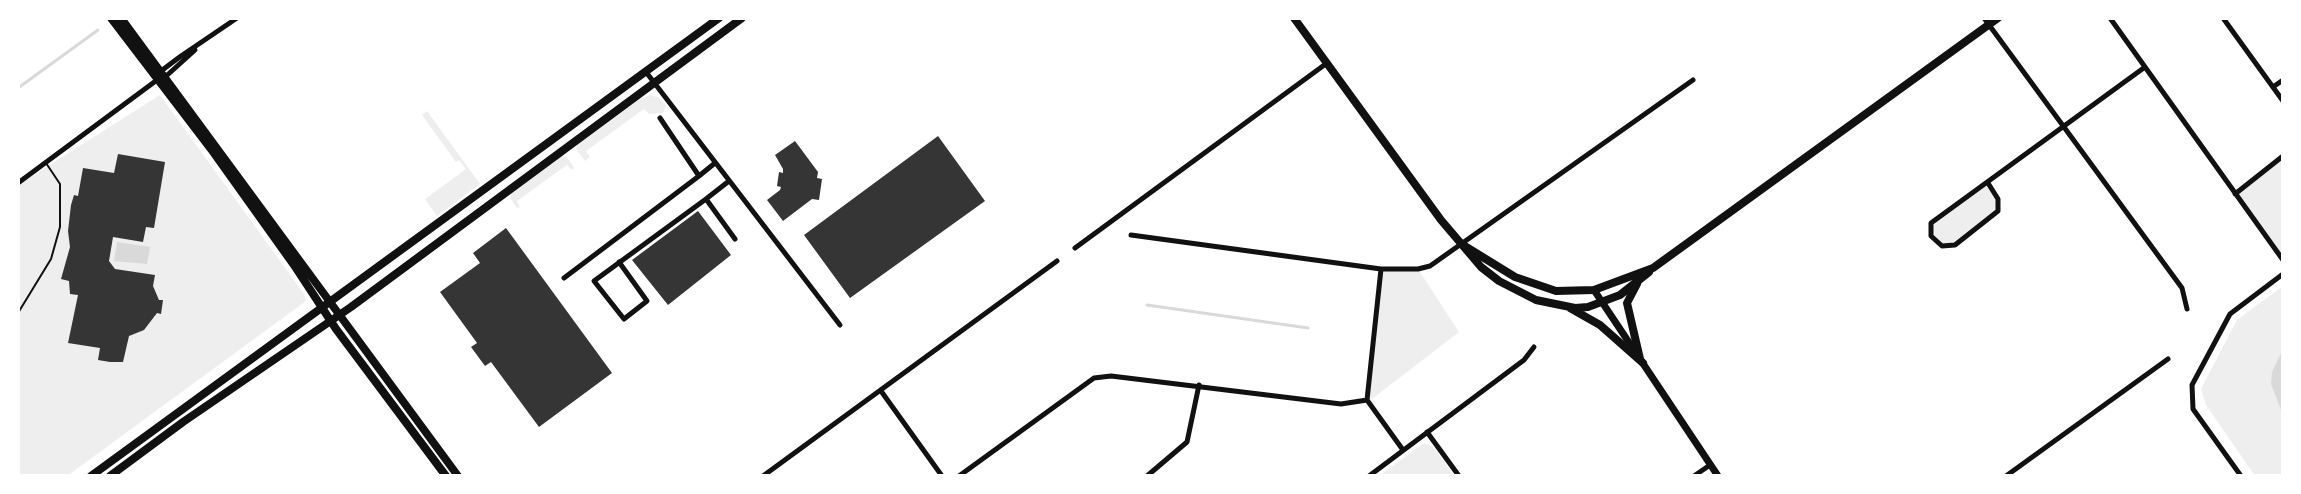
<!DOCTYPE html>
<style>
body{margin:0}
#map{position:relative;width:2301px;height:494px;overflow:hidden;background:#fff;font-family:Roboto,sans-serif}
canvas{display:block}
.frame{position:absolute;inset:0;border:20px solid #fff;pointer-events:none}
</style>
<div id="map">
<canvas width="2301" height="494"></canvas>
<div class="frame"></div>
</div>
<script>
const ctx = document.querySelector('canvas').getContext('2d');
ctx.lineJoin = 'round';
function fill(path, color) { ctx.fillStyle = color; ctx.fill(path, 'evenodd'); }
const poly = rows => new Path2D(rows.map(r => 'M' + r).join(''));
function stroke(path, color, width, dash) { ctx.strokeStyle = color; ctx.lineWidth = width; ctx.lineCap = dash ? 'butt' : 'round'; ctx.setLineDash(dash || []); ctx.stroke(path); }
fill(poly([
 [160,95,304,294,306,301,67,476,18,476,18,185],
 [650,95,660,98,666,106,663,113,649,114,644,109,586,151,590,157,585,161,576,149,577,145,638,100],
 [427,111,480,184,437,216,425,199,466,169,459,160,456,162,422,115],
 [561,156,567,157,574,168,572,170,567,165,517,201,520,207,517,208,510,198,511,193],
 [2283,156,2283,260,2235,194],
 [1988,183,1998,199,1998,211,1955,245,1942,246,1933,235,1933,224],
 [1381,269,1418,269,1459,332,1368,402],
 [2283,286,2283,476,2255,476,2206,405,2201,389,2237,320],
 [1424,443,1433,446,1454,476,1379,476]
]), '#eee');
fill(poly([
 [117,242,150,247,147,264,114,261],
 [2283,349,2283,415,2271,384,2272,372]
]), '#d9d9d9');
stroke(poly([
 [18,88,98,30],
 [1147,305,1308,328]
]), '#d9d9d9', 3);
fill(poly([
 [938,136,985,201,850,298,804,235],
 [795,141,818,172,817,178,822,179,819,200,812,199,783,221,767,200,780,190,781,187,777,186,779,172,783,173,783,169,775,155],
 [118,154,165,162,154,228,146,227,143,242,113,237,109,261,115,269,155,275,153,286,159,300,163,300,161,314,157,313,144,330,129,336,123,362,110,362,98,360,100,348,68,343,78,295,70,294,69,281,61,279,70,247,68,231,71,205,74,195,78,196,83,168,114,173],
 [698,211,731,255,668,305,632,260],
 [506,228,612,373,539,427,491,362,485,366,471,347,477,343,440,292,480,263,473,253]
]), '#353535');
stroke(poly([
 [18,313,51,259,60,227,60,184,46,163]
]), '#111', 2);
stroke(poly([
 [1984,18,2182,288,2187,309],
 [2110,18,2283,260],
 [2223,18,2283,101],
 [646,72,840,325],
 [164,78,195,50],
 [2273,87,2283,80],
 [699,176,715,163],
 [729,181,706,199,735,239],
 [18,183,157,80,161,71,181,56,237,18],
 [1988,183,1998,199,1998,211,1955,245,1942,246,1931,236,1931,223,2145,67],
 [2235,194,2283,156],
 [1131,235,1381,269,1418,269,1430,266,1693,80],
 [1075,248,1327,63],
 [619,262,647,301,624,319,594,281,706,199],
 [1381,269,1367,400,1403,450],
 [564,278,699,176,660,118],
 [881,391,942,476],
 [1427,432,1459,476],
 [763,476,1057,261],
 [959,476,1094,378,1111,376,1341,404,1367,400],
 [1147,476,1187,442,1199,385],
 [1369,476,1524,360,1534,347],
 [1694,476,1710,465],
 [2006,476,2168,359],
 [2241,476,2193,409,2192,385,2230,314,2283,274]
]), '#111', 5);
stroke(poly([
 [1594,290,1718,476]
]), '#111', 7);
stroke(poly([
 [111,18,211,149,296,268,336,329,446,476],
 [121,18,458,476]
]), '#111', 8);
stroke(poly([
 [1294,18,1441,220,1481,267,1499,281,1536,300,1575,308,1588,307,1620,295,1649,272],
 [1463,245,1515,277,1556,291,1594,290,1653,268,1998,18],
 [1637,284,1627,303,1640,359],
 [1570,308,1600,325,1643,363],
 [91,476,719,18],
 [110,476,183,422,351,307,742,18]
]), '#111', 8);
</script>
